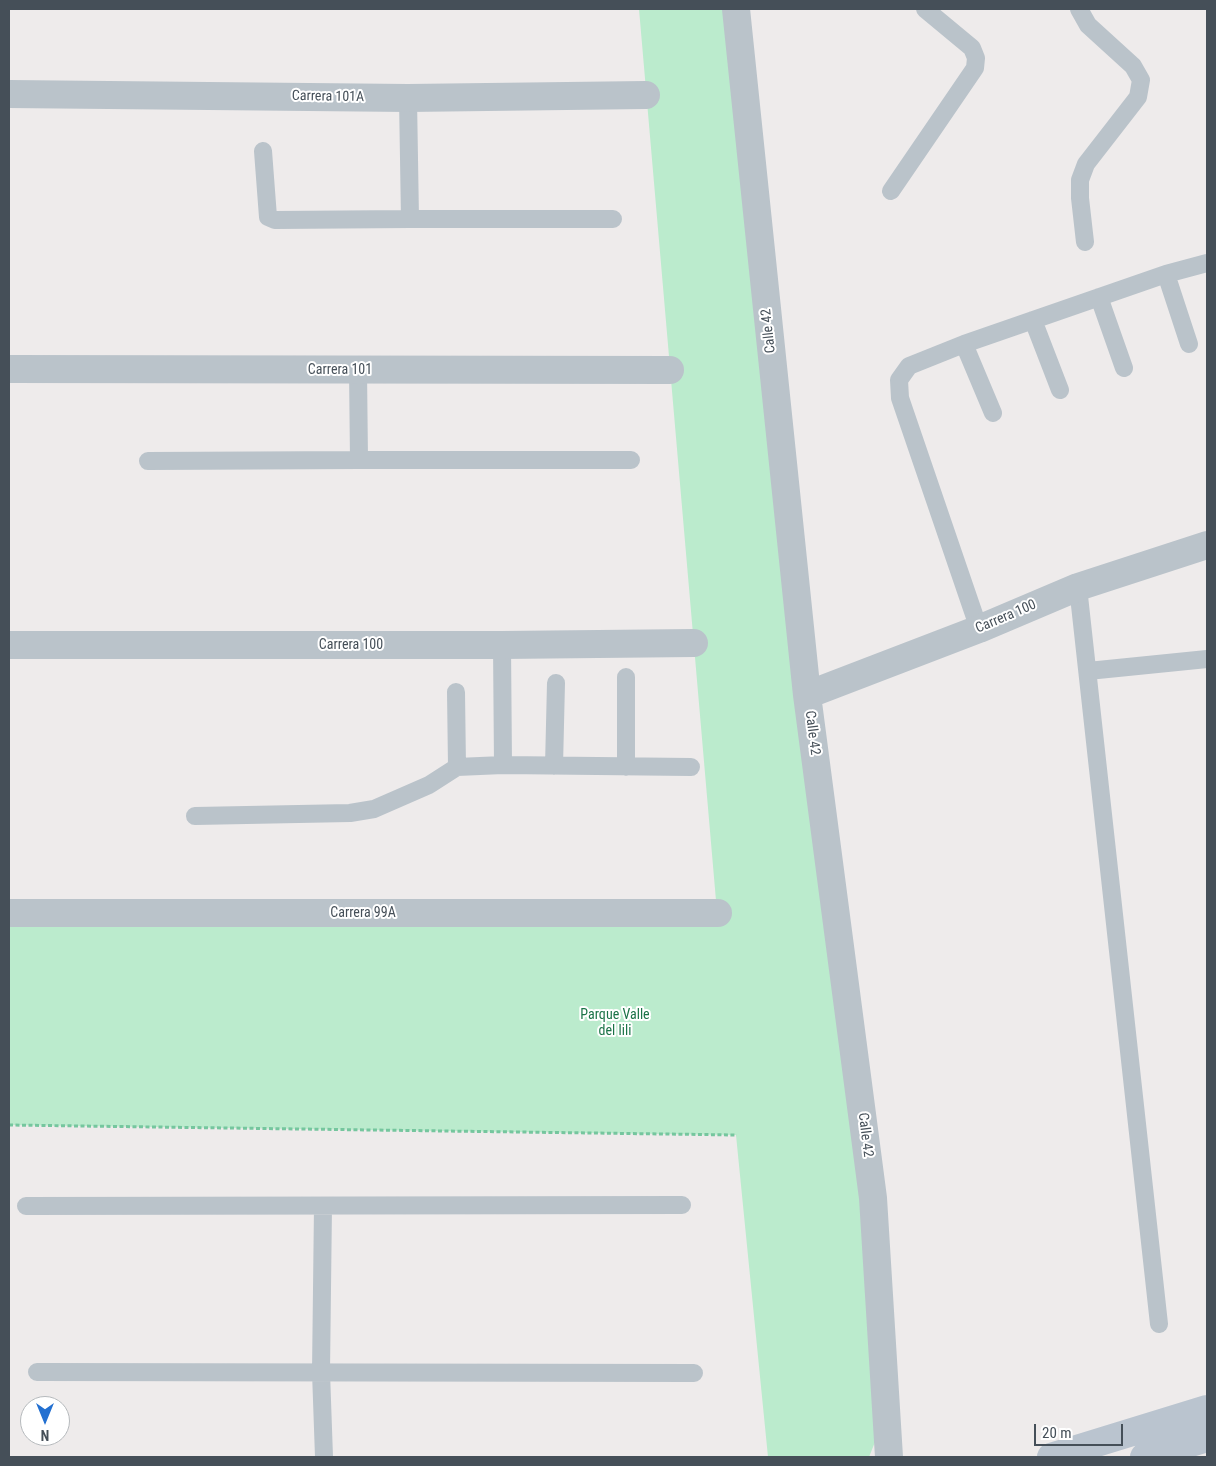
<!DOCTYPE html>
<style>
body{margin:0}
#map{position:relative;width:1216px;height:1466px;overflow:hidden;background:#eeebeb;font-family:"Roboto Condensed",sans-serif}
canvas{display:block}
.frame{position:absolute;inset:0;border:10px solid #454f58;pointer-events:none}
.north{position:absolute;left:20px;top:1396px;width:50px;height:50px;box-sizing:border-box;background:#fff;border:1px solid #b5b9bc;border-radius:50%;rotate:180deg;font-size:14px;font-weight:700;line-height:20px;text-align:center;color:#454f58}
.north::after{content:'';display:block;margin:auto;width:18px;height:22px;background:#2370d1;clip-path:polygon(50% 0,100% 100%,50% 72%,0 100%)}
.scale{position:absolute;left:1034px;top:1424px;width:89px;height:22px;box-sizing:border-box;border:2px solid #454f58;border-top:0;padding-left:6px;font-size:15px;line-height:18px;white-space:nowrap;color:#454f58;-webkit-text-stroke:4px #fff;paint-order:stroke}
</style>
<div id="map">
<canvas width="1216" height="1466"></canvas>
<div class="frame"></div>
<div class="north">N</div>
<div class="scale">20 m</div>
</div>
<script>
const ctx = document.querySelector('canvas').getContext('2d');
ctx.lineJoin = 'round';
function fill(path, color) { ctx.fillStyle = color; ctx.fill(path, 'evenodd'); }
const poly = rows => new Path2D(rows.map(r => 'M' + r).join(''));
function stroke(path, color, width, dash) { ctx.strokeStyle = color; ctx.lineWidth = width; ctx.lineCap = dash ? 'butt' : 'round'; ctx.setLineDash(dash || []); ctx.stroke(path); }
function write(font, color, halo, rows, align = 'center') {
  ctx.font = font + ' "Roboto Condensed",sans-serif'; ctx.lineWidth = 4; ctx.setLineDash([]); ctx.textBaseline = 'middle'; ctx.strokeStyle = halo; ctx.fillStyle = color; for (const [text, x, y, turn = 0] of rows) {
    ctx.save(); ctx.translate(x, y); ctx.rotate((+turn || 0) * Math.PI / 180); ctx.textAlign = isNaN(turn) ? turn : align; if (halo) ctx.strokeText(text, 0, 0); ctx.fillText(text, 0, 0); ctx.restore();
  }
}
fill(poly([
 [639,9,736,9,887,1412,869,1457,768,1457,736,1135,9,1125,9,913,717,912]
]), '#bbebcd');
stroke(poly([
 [9,1125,737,1135]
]), '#75c69e', 3, [4, 2.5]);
stroke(poly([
 [1079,9,1088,25,1133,66,1141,80,1138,97,1086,164,1080,180,1080,198,1085,242],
 [263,151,268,217,275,220,410,219,408,98],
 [891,191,975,68,976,58,972,48,925,9],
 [410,219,613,219],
 [1166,274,1189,344],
 [1099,297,1124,368],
 [1033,320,1060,390],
 [964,344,993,413],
 [359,460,631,460],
 [148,461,359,460,358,370],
 [1078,587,1159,1324],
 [979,629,900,398,899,380,909,366,964,344,1166,274,1207,263],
 [502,645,503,765],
 [1088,671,1207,659],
 [626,677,626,767],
 [456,692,457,767],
 [554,766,556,683],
 [195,816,350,813,374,809,429,785,457,767,503,765,691,767],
 [26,1206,682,1205],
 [323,1206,321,1372,324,1457],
 [37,1372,694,1373]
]), '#bac3ca', 18);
stroke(poly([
 [736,9,807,695,873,1198,889,1457],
 [9,94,408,98,646,95],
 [9,369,670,370],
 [9,645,502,645,694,643],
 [807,695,979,629,1078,587,1207,545],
 [9,913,718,913]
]), '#bac3ca', 28);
stroke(poly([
 [1051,1457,1207,1409],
 [1144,1457,1207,1438]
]), '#bac4cf', 28);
write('14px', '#454f58', '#fff', [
 ["Carrera 101A",328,97,1],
 ["Calle 42",769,331,-96],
 ["Carrera 101",340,370],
 ["Carrera 100",1006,617,-23],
 ["Carrera 100",351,645],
 ["Calle 42",812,733,83],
 ["Carrera 99A",363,913],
 ["Calle 42",865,1135,83]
]);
write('14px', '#1b7347', '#fff', [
 ["Parque Valle",615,1015],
 ["del lili",615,1031]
]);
</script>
